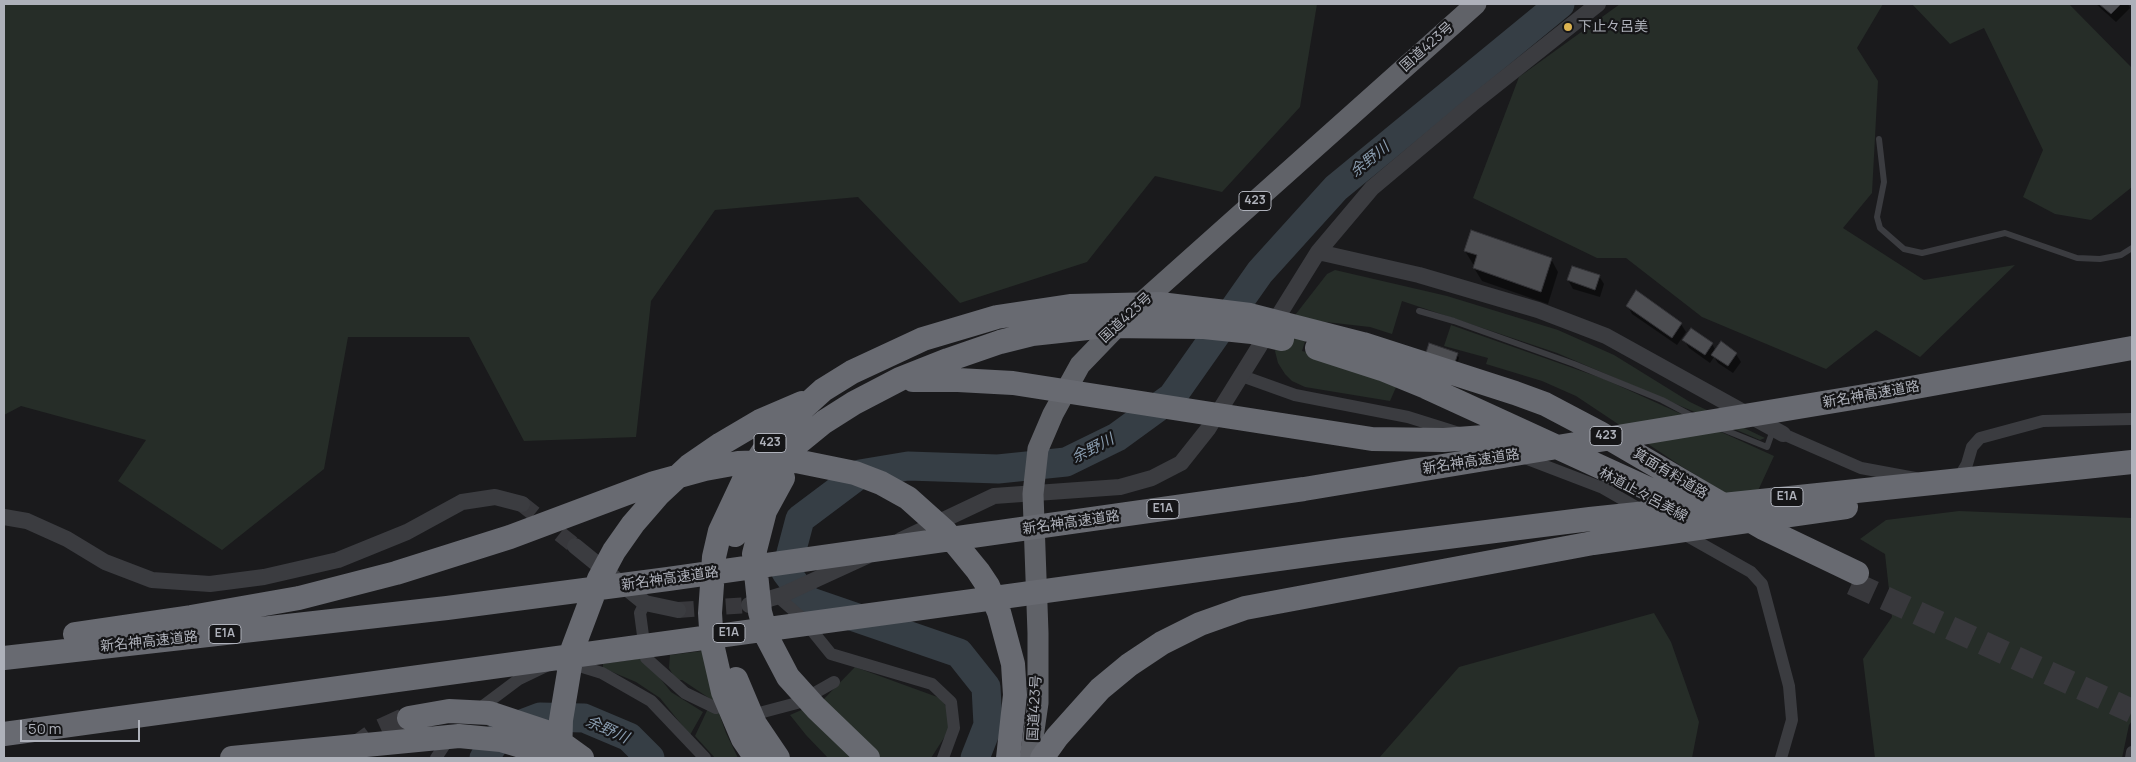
<!DOCTYPE html>
<meta charset="utf-8">
<style>
body{margin:0}
#map{position:relative;width:2136px;height:762px;overflow:hidden;background:#1a1a1c;font-family:Manrope,sans-serif}
canvas{display:block}
.frame{position:absolute;inset:0;border:5px solid #aeb1ba;pointer-events:none}
.scale{position:absolute;left:20px;top:720px;width:120px;height:22px;box-sizing:border-box;border:2px solid #aeb1ba;border-top:0;padding-left:6px;font-size:15px;line-height:18px;white-space:nowrap;color:#aeb1ba;-webkit-text-stroke:4px #151517;paint-order:stroke}
</style>
<div id="map">
<canvas width="2136" height="762"></canvas>
<div class="frame"></div>
<div class="scale">50 m</div>
</div>
<script>
const ctx = document.querySelector('canvas').getContext('2d');
ctx.lineJoin = 'round';
function fill(path, color) { ctx.fillStyle = color; ctx.fill(path, 'evenodd'); }
const poly = rows => new Path2D(rows.map(r => 'M' + r).join(''));
function stroke(path, color, width, dash) { ctx.strokeStyle = color; ctx.lineWidth = width; ctx.lineCap = dash ? 'butt' : 'round'; ctx.setLineDash(dash || []); ctx.stroke(path); }
function write(font, color, halo, rows, align = 'center') {
  ctx.font = font + ' Manrope,"Noto Sans JP",sans-serif'; ctx.lineWidth = 4.5; ctx.setLineDash([]); ctx.textBaseline = 'middle'; ctx.strokeStyle = halo; ctx.fillStyle = color; for (const [text, x, y, turn = 0] of rows) {
    ctx.save(); ctx.translate(x, y); ctx.rotate((+turn || 0) * Math.PI / 180); ctx.textAlign = isNaN(turn) ? turn : align; if (halo) ctx.strokeText(text, 0, 0); ctx.fillText(text, 0, 0); ctx.restore();
  }
}
fill(poly([
 [4,4,1317,4,1300,107,1222,192,1155,176,1087,262,960,303,858,197,715,210,651,301,636,437,524,441,469,337,348,337,324,469,222,550,118,481,146,440,21,406,4,415],
 [1620,4,1883,4,1857,48,1878,81,1872,193,1843,228,1924,280,2015,265,1920,357,1876,330,1826,369,1702,317,1626,258,1597,258,1473,198,1519,77],
 [1912,4,2069,4,2132,68,2132,187,2091,220,2055,214,2023,197,2043,150,1984,28,1950,44],
 [1335,270,1447,296,1558,330,1614,355,1690,402,1765,438,1760,440,1557,353,1402,301,1392,334,1370,327,1317,321,1310,326,1302,351,1324,356,1397,385,1390,401,1305,387,1292,381,1285,374,1278,363,1275,351,1285,328,1327,274],
 [1451,325,1604,379,1774,456,1750,508,1681,466,1576,396,1542,381,1486,364,1488,358,1444,346],
 [1959,511,2132,518,2132,721,2129,725,2122,758,1875,758,1863,659,1892,617,1885,554,1860,539,1886,520],
 [1654,613,1671,642,1699,722,1692,758,1379,758,1459,667],
 [702,651,714,699,726,733,738,758,715,758,695,736,712,700,682,680,676,680,669,668,670,655],
 [644,658,671,692,703,712,690,735,660,698,636,682,603,668,603,664],
 [855,667,940,698,944,703,949,712,949,730,931,758,828,758,806,735,790,715,822,701]
]), '#262d28');
fill(poly([
 [2096,4,2128,4,2130,8,2116,22],
 [1465,251,1551,259,1558,272,1548,304,1482,281,1474,268,1476,264,1473,264],
 [1599,276,1604,284,1600,297,1573,289,1568,280],
 [1628,306,1681,324,1686,332,1677,345,1632,314],
 [1684,340,1712,344,1716,351,1736,354,1741,362,1733,373,1718,363,1714,357,1710,363,1689,348],
 [1457,354,1459,358,1450,384]
]), '#0007');
stroke(poly([
 [484,758,503,731,540,717,584,718,629,737,650,758],
 [975,758,988,725,986,687,959,653,808,601,786,572,800,519,860,474,908,466,998,469,1066,462,1117,437,1172,397,1260,272,1336,188,1560,4]
]), '#363e45', 29);
const building = poly([
 [2099,4,2121,4,2111,14,2099,4],
 [1471,230,1552,258,1541,292,1473,268,1477,255,1464,251,1471,230],
 [1572,266,1600,275,1595,290,1567,280,1572,266],
 [1636,290,1682,323,1672,338,1626,306,1636,290],
 [1691,328,1713,343,1705,355,1682,340,1691,328],
 [1721,341,1737,353,1728,366,1711,355,1721,341],
 [1429,343,1458,353,1449,381,1420,372,1429,343]
]);
fill(building, '#4c4d51');
stroke(building, '#343438', 1);
stroke(poly([
 [522,504,575,546],
 [678,610,748,605]
]), '#38383c', 16, [16, 8]);
stroke(poly([
 [1852,583,2132,711],
 [352,751,378,732,409,718]
]), '#38383c', 24, [24, 12]);
stroke(poly([
 [1879,139,1884,182,1877,217,1880,228,1904,249,1922,253,2005,233,2077,258,2100,259,2121,255,2132,248],
 [1419,311,1454,321,1574,364,1662,400,1694,417],
 [1720,428,1767,447,1773,430]
]), '#3b3c40', 6);
stroke(poly([
 [1242,376,1295,395,1408,417,1459,433],
 [1783,434,1861,468,1915,478],
 [1522,457,1603,488,1643,511],
 [1953,477,1960,476,1967,464,1972,447,1980,438,2043,421,2132,419],
 [1682,533,1751,572,1762,584,1789,686,1792,720,1781,758],
 [777,596,801,617,831,654,932,684,951,702,954,728,943,758],
 [645,603,640,613,646,658,685,693,716,708],
 [566,665,576,665,602,673,651,701,705,758],
 [475,712,519,679,546,666],
 [763,712,797,703,834,682],
 [436,758,450,737],
 [2131,758,2132,752]
]), '#3b3c40', 12);
stroke(poly([
 [1318,252,1419,275,1538,310,1606,336,1783,434],
 [4,517,27,521,67,539,105,562,152,580,210,584,264,577,338,560,407,532,462,502,495,497,522,504],
 [901,540,994,496,1120,487,1152,478,1181,463,1208,429,1318,252,1372,188,1472,104,1598,4],
 [575,546,645,603,678,610],
 [749,605,782,595,867,556]
]), '#3b3c40', 16);
stroke(poly([
 [1030,758,1038,703,1038,633,1033,494,1038,449,1053,414,1080,365,1131,312,1476,4]
]), '#606268', 21);
stroke(poly([
 [1317,348,1382,369,1426,387,1690,508],
 [913,380,958,380,1013,383,1372,439,1444,440,1525,434],
 [783,478,765,511,754,554,760,612,767,637,788,677,816,708,868,758],
 [735,535,760,487,773,468,797,444,824,422,854,403,900,379,948,360,1000,342,1032,334,1106,326,1204,327,1252,332,1282,339],
 [75,634,191,617,299,598,396,573,510,537,654,483,705,469,738,463,796,461,855,473,881,483,908,498,946,532,978,571,988,586,999,612,1013,664,1015,695,1008,758],
 [4,658,447,608,668,579,1304,489,1877,394,2132,348],
 [736,679,755,724,778,758],
 [409,718,449,711,489,713,546,732,582,758],
 [4,734,1344,550,1590,519,2132,462],
 [232,758,459,736,501,740,521,746,546,758],
 [560,758,561,720,573,648,599,579,614,551,633,524,659,494,689,466,721,444,760,421,802,403],
 [756,758,743,739,723,692,712,644,710,613,714,557,720,531,743,482,762,453,791,419,823,390,852,372,923,339,997,317,1070,306,1160,304,1250,315,1363,344,1515,393,1545,404,1600,433,1763,528,1857,573],
 [1042,758,1057,737,1100,689,1129,665,1162,643,1200,624,1245,608,1593,543,1846,507]
]), '#686a71', 24);
for (const [x, y, r, color] of [
 [1568,27,5,"#dcb351"]
]) { const dot = new Path2D(); dot.arc(x, y, r, 0, 2 * Math.PI); ctx.fillStyle = color; ctx.fill(dot); stroke(dot, '#151517', 2); }
for (const [x, y, w] of [
 [1255,201,32],
 [1606,436,32],
 [770,443,32],
 [1787,497,32],
 [1163,509,32],
 [729,633,32],
 [225,634,32]
]) { const box = new Path2D(); box.roundRect(x - w / 2, y - 9.5, w, 19, 4); ctx.fillStyle = '#151517'; ctx.fill(box); stroke(box, '#aeb1ba', 1); }
write('bold 12px', '#aeb1ba', null, [
 ["423",1255,201],
 ["423",1606,436],
 ["423",770,443],
 ["E1A",1787,497],
 ["E1A",1163,509],
 ["E1A",729,633],
 ["E1A",225,634]
]);
write('14px', '#aeb1ba', '#151517', [
 ["下止々呂美",1578,27]
], 'left');
write('14px', '#aeb1ba', '#151517', [
 ["国道423号",1427,47,-42],
 ["国道423号",1126,318,-43],
 ["新名神高速道路",1871,395,-10],
 ["新名神高速道路",1471,462,-9],
 ["箕面有料道路",1670,474,31],
 ["林道止々呂美線",1643,495,28],
 ["新名神高速道路",1071,523,-8],
 ["新名神高速道路",670,579,-8],
 ["新名神高速道路",149,642,-6],
 ["国道423号",1035,708,-87]
]);
write('italic 15px', '#8a9db0', '#151517', [
 ["余野川",1370,160,-39],
 ["余野川",1093,449,-27],
 ["余野川",607,730,24]
]);
</script>
